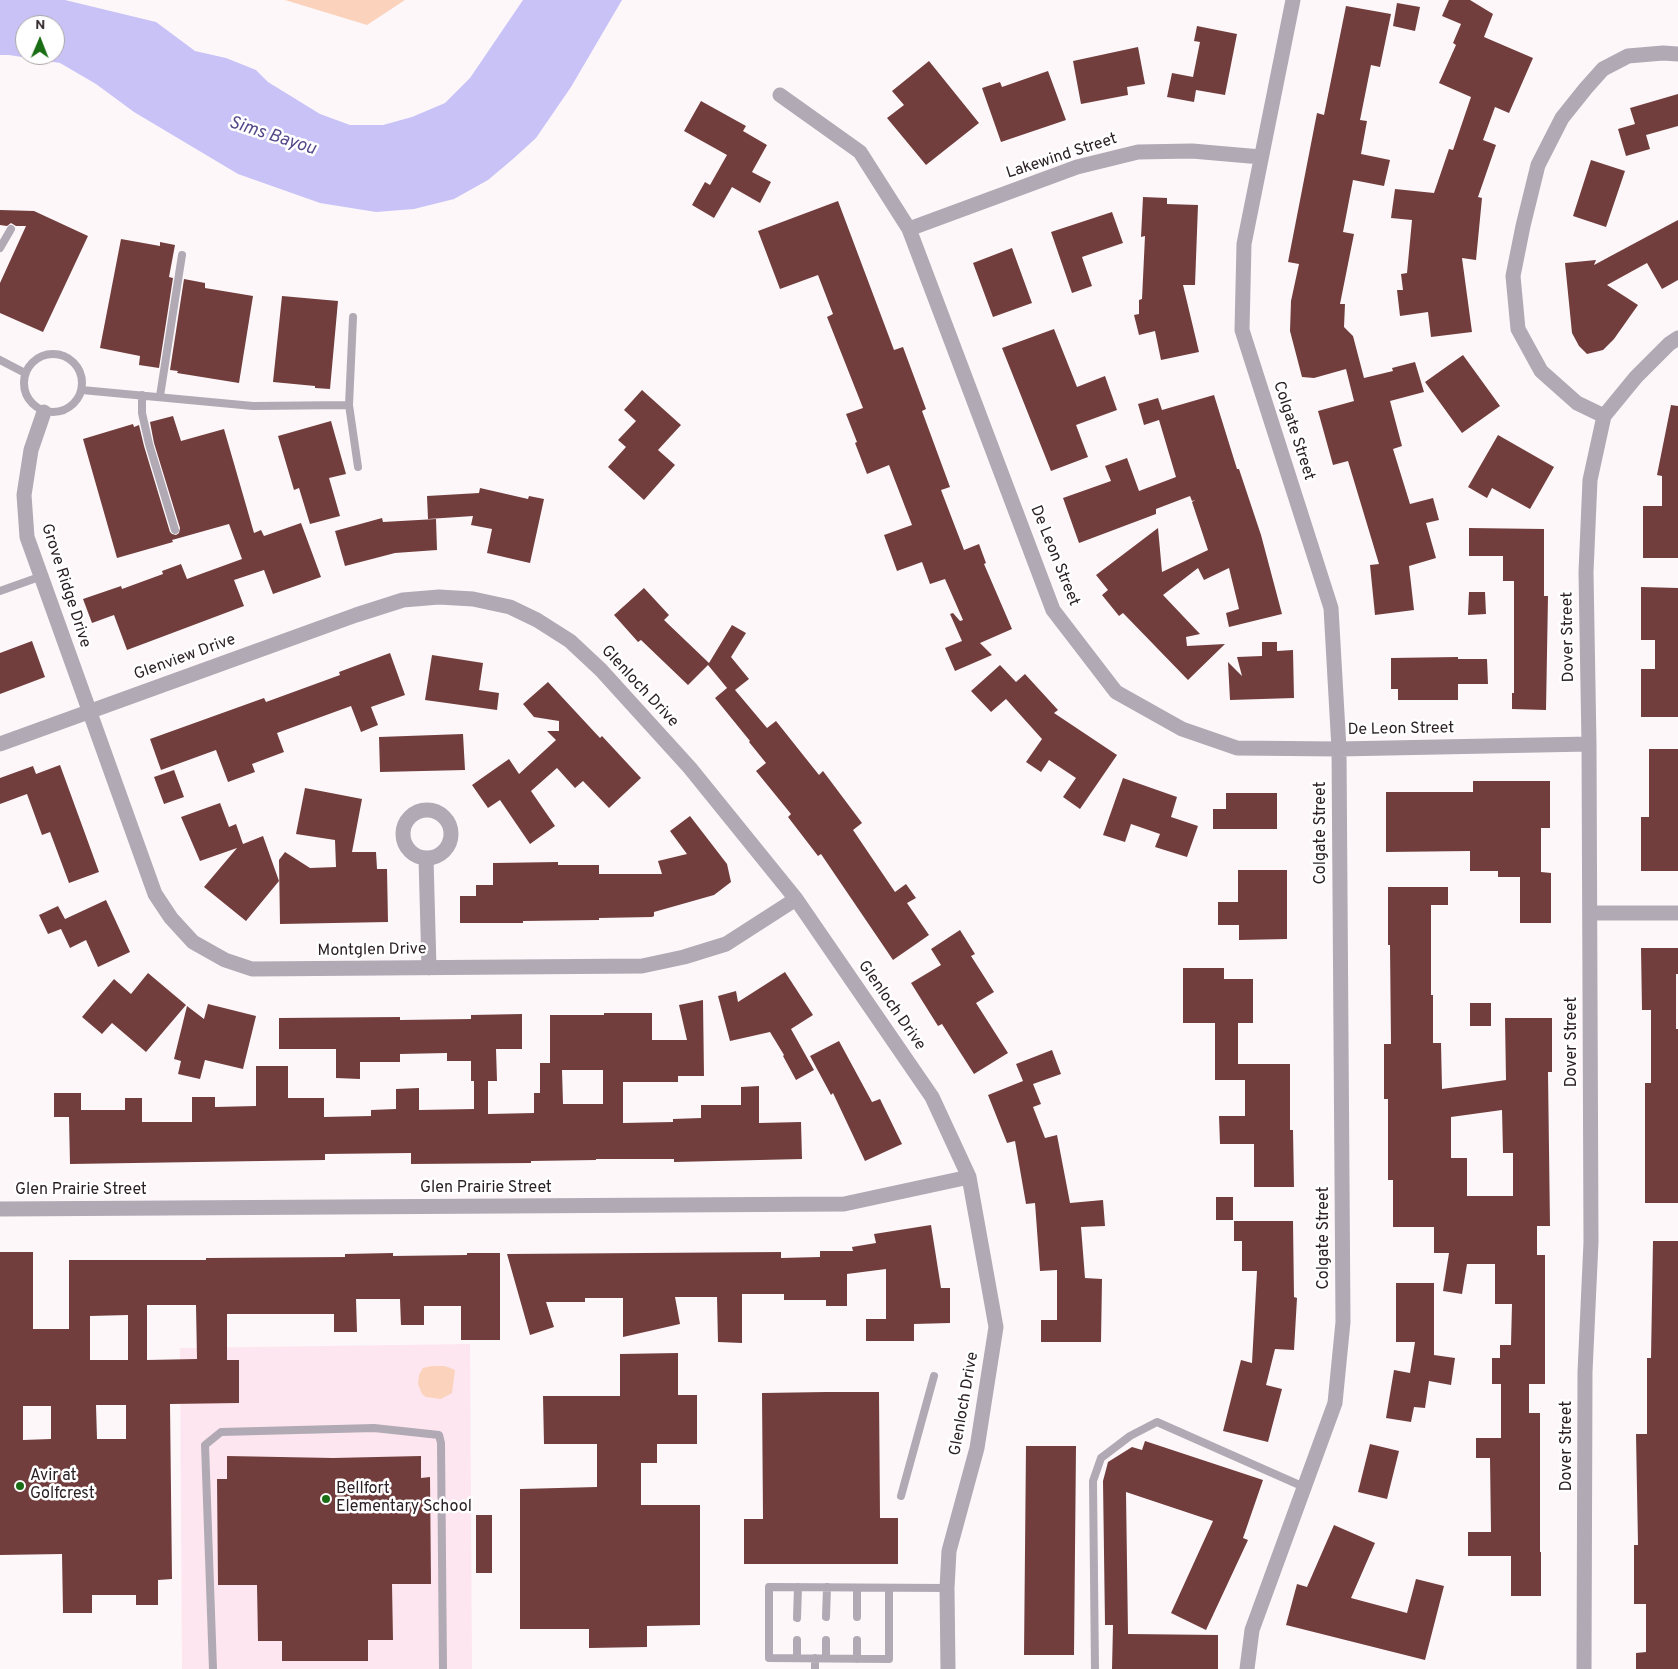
<!DOCTYPE html>
<style>
body{margin:0}
#map{position:relative;width:1678px;height:1669px;overflow:hidden;background:#fdf7fa;font-family:Overpass,sans-serif}
canvas{display:block}
.north{position:absolute;left:15px;top:15px;width:50px;height:50px;box-sizing:border-box;background:#fff;border:1px solid #aaa6a8;border-radius:50%;rotate:1deg;font-size:14px;font-weight:700;line-height:20px;text-align:center;color:#2b2025}
.north::after{content:'';display:block;margin:auto;width:18px;height:22px;background:#196d14;clip-path:polygon(50% 0,100% 100%,50% 72%,0 100%)}
</style>
<div id="map">
<canvas width="1678" height="1669"></canvas>
<div class="north">N</div>
</div>
<script>
const ctx = document.querySelector('canvas').getContext('2d');
ctx.lineJoin = 'round';
function fill(path, color) { ctx.fillStyle = color; ctx.fill(path, 'evenodd'); }
const poly = rows => new Path2D(rows.map(r => 'M' + r).join(''));
function stroke(path, color, width, dash) { ctx.strokeStyle = color; ctx.lineWidth = width; ctx.lineCap = dash ? 'butt' : 'round'; ctx.setLineDash(dash || []); ctx.stroke(path); }
function write(font, color, halo, rows, align = 'center') {
  ctx.font = font + ' Overpass,sans-serif'; ctx.lineWidth = 5; ctx.setLineDash([]); ctx.textBaseline = 'middle'; ctx.strokeStyle = halo; ctx.fillStyle = color; for (const [text, x, y, turn = 0] of rows) {
    ctx.save(); ctx.translate(x, y); ctx.rotate((+turn || 0) * Math.PI / 180); ctx.textAlign = isNaN(turn) ? turn : align; if (halo) ctx.strokeText(text, 0, 0); ctx.fillText(text, 0, 0); ctx.restore();
  }
}
fill(poly([
 [470,1344,472,1669,182,1669,180,1348]
]), '#fde6ef');
fill(poly([
 [285,0,405,0,367,25],
 [432,1366,445,1366,455,1370,452,1393,441,1399,426,1397,422,1394,418,1384,419,1375,423,1368]
]), '#fbd3bc');
fill(poly([
 [0,0,65,0,156,22,195,51,226,58,256,70,268,82,320,114,350,125,383,125,412,117,445,103,470,78,523,0,622,0,571,87,536,138,513,159,488,180,454,199,414,209,376,212,320,203,238,174,134,112,96,84,60,63,9,55,0,55],
 [25,25,55,25,55,55,25,55]
]), '#c8c2f7');
fill(poly([
 [1449,0,1470,0,1493,14,1484,37,1533,58,1509,113,1495,107,1483,140,1496,145,1478,197,1482,198,1476,260,1462,258,1472,332,1431,337,1428,312,1400,316,1397,290,1403,290,1401,274,1407,273,1412,220,1391,218,1395,189,1434,193,1449,149,1453,150,1471,97,1439,83,1456,45,1453,43,1461,24,1442,16],
 [1397,3,1420,7,1415,31,1393,26],
 [1346,6,1391,14,1380,67,1371,65,1360,120,1367,121,1361,154,1390,160,1384,186,1353,180,1343,232,1354,234,1340,304,1345,304,1344,327,1353,336,1364,378,1393,371,1392,368,1415,362,1424,392,1390,401,1402,446,1393,449,1410,504,1433,498,1439,520,1426,523,1436,558,1409,566,1414,610,1375,615,1370,565,1379,564,1348,461,1333,465,1318,411,1354,401,1346,369,1314,378,1302,377,1290,331,1291,301,1299,264,1288,262,1317,113,1324,115],
 [1197,26,1237,34,1225,95,1196,90,1194,102,1167,97,1172,73,1193,77,1200,42,1194,41],
 [1138,47,1145,84,1127,87,1128,95,1081,104,1073,61],
 [929,61,979,123,926,165,887,118,904,105,892,91],
 [1048,71,1066,120,1001,142,982,88,1000,82,1002,87],
 [1678,94,1678,126,1646,135,1650,149,1626,156,1618,129,1635,124,1630,108],
 [701,101,746,126,743,131,767,145,752,172,771,182,760,203,732,187,714,218,692,205,705,182,710,185,727,155,684,131],
 [1591,160,1625,171,1606,227,1573,216],
 [1143,197,1167,198,1167,204,1198,205,1195,285,1183,285,1199,352,1161,360,1155,331,1139,335,1134,315,1139,314,1139,300,1142,299,1145,236,1141,237],
 [838,201,894,350,903,347,926,409,922,411,950,487,941,490,964,550,979,544,986,563,984,564,1012,629,980,643,992,655,955,671,945,648,962,641,950,614,953,613,960,621,963,620,945,579,930,584,922,562,897,571,884,535,912,525,889,465,867,474,855,443,857,442,846,414,863,408,827,317,833,314,818,275,780,289,758,231],
 [0,210,34,211,88,236,43,332,0,313,0,283,26,226,16,226,11,223,7,226,0,225],
 [1112,212,1123,243,1082,257,1092,286,1072,293,1051,232],
 [1678,220,1678,280,1662,289,1647,263,1607,285,1638,305,1614,339,1603,350,1587,354,1579,346,1572,333,1565,263,1596,260,1594,265],
 [121,239,160,246,160,242,175,245,169,277,173,278,159,368,139,365,140,356,100,348],
 [1012,248,1032,303,993,317,973,263],
 [184,279,205,283,205,288,253,296,239,383,177,373,178,371,170,370],
 [282,296,338,301,330,389,315,388,315,386,273,382],
 [1054,329,1077,387,1105,376,1117,410,1076,425,1088,457,1051,471,1002,348],
 [1463,355,1500,406,1462,433,1425,382],
 [642,390,681,425,658,450,675,465,644,500,608,467,626,447,618,440,636,421,624,410],
 [1214,395,1237,469,1239,469,1261,535,1282,614,1229,627,1226,613,1239,609,1229,568,1204,580,1198,568,1163,595,1200,634,1186,637,1187,646,1225,644,1188,680,1123,613,1119,616,1102,595,1108,590,1096,575,1158,528,1162,572,1208,550,1192,502,1195,500,1192,501,1190,496,1156,509,1156,514,1079,543,1063,498,1111,481,1105,466,1127,458,1139,491,1176,477,1159,420,1144,425,1138,404,1158,398,1162,410],
 [1671,405,1678,406,1678,558,1643,558,1643,506,1662,506,1662,476,1657,475],
 [173,416,181,441,224,429,254,533,261,530,264,536,301,523,321,577,273,594,264,570,234,580,244,606,127,650,114,615,92,623,83,599,121,586,122,589,163,574,162,571,181,564,187,579,242,559,229,524,172,540,173,542,117,558,83,439,133,424,134,427,139,425,144,446,170,532,172,534,176,535,179,533,180,528,154,443,150,422],
 [331,421,346,474,329,478,340,516,310,524,299,488,294,490,278,436],
 [1498,435,1554,467,1530,509,1492,488,1487,498,1468,487],
 [480,488,528,499,529,496,544,499,530,563,487,553,492,529,471,525,473,516,428,519,427,496,479,493],
 [382,518,383,522,436,519,437,550,395,553,345,566,335,531],
 [1469,528,1544,529,1544,596,1548,596,1546,710,1512,709,1512,693,1514,693,1514,581,1503,581,1503,556,1469,556],
 [1641,587,1678,588,1678,717,1641,717,1641,669,1655,669,1655,640,1641,640],
 [644,588,669,615,664,620,709,663,732,625,746,633,731,657,749,679,735,690,767,728,776,721,819,775,823,771,862,823,853,830,895,892,906,884,916,898,907,903,929,935,893,960,821,854,818,856,788,817,791,814,756,771,766,763,749,742,750,741,715,698,727,688,708,665,688,685,641,640,638,642,614,615],
 [1469,592,1485,592,1486,614,1468,615],
 [32,641,45,677,0,694,0,653],
 [1262,642,1277,642,1277,651,1293,650,1294,698,1230,700,1228,662,1242,676,1237,657,1262,656],
 [390,653,405,695,371,707,378,725,361,732,351,706,277,733,284,752,252,764,255,772,228,782,216,750,161,770,150,739,264,698,266,702,340,675,339,672],
 [432,655,483,663,479,690,499,693,497,710,425,700],
 [1458,657,1458,659,1487,659,1488,684,1458,684,1458,700,1398,700,1398,689,1391,689,1391,658],
 [1000,665,1016,682,1025,674,1058,710,1054,713,1117,755,1080,809,1063,797,1076,778,1049,760,1041,772,1026,762,1042,739,1006,699,991,712,971,691],
 [548,682,600,738,602,736,641,778,609,808,583,781,575,788,557,768,531,791,555,826,530,844,500,800,488,808,472,785,509,759,519,774,556,740,547,731,559,731,559,721,534,717,523,704],
 [463,734,465,770,380,772,379,737],
 [1649,749,1678,749,1678,871,1641,871,1641,817,1649,817],
 [60,765,99,872,69,883,50,832,42,835,27,794,0,804,0,778,33,766,36,774],
 [174,770,184,797,164,804,154,777],
 [1123,778,1177,797,1171,817,1198,826,1187,857,1155,847,1160,834,1131,824,1125,842,1103,835],
 [1473,781,1550,781,1550,828,1541,828,1541,872,1551,873,1551,923,1520,923,1520,877,1498,877,1498,871,1470,871,1470,851,1386,852,1386,792,1473,792],
 [305,788,362,799,352,852,376,852,377,869,387,869,388,922,280,924,279,860,285,852,310,868,336,867,335,840,296,834],
 [1226,793,1277,793,1277,829,1213,829,1213,809,1226,809],
 [220,803,229,827,236,824,243,844,263,836,279,881,246,921,204,887,237,848,200,861,181,817],
 [690,816,727,864,731,882,714,895,654,912,654,916,652,917,599,918,599,920,523,921,523,923,460,923,460,896,476,896,476,885,493,885,493,863,558,862,558,865,599,865,599,874,662,874,658,861,687,854,670,831],
 [1238,870,1287,870,1287,939,1239,940,1239,925,1218,925,1218,902,1238,902],
 [1388,887,1448,887,1448,905,1431,905,1431,995,1433,995,1433,1043,1441,1043,1442,1089,1506,1080,1505,1018,1552,1018,1552,1072,1548,1072,1550,1226,1537,1226,1537,1255,1545,1255,1545,1384,1529,1384,1529,1413,1540,1413,1540,1552,1541,1552,1541,1596,1511,1596,1511,1556,1468,1556,1468,1532,1491,1532,1490,1458,1476,1458,1476,1438,1501,1438,1501,1384,1492,1384,1492,1358,1500,1358,1500,1345,1511,1345,1512,1304,1495,1304,1495,1264,1467,1264,1462,1294,1443,1291,1449,1253,1434,1253,1434,1227,1393,1227,1393,1180,1388,1180,1388,1099,1384,1099,1384,1044,1391,1044,1390,945,1388,945],
 [1502,1110,1503,1153,1513,1153,1513,1196,1467,1196,1467,1158,1451,1158,1451,1117],
 [106,900,130,952,98,967,86,940,70,948,61,929,48,934,39,915,58,906,65,919],
 [960,930,975,954,971,956,994,992,976,1003,1008,1053,974,1074,942,1024,938,1026,911,983,941,965,931,949],
 [1641,948,1678,948,1678,974,1676,974,1676,1029,1678,1029,1678,1203,1645,1203,1645,1083,1651,1083,1651,1010,1642,1010],
 [1183,968,1224,968,1224,979,1253,979,1253,1023,1238,1023,1238,1064,1290,1064,1290,1130,1293,1130,1294,1187,1254,1187,1254,1144,1220,1144,1219,1116,1245,1116,1245,1080,1215,1080,1215,1023,1183,1023],
 [785,972,813,1015,791,1029,814,1070,796,1080,783,1056,784,1055,770,1032,730,1041,718,996,736,991,738,1002],
 [148,973,186,1005,146,1052,112,1023,102,1034,82,1017,114,979,131,994],
 [703,1000,704,1076,678,1076,678,1082,623,1082,623,1123,673,1122,673,1119,701,1118,701,1105,741,1105,741,1087,759,1086,759,1123,801,1122,802,1159,674,1162,674,1159,596,1159,596,1160,531,1161,531,1163,411,1164,411,1153,325,1154,325,1160,70,1164,69,1117,54,1117,54,1093,81,1093,81,1110,125,1110,125,1098,142,1098,142,1122,192,1122,192,1097,215,1097,215,1107,256,1106,256,1066,288,1066,288,1098,324,1098,324,1117,371,1116,371,1110,396,1109,396,1089,419,1088,419,1110,474,1109,474,1081,471,1081,471,1061,447,1061,447,1053,400,1054,400,1062,360,1062,360,1079,336,1078,336,1049,279,1049,279,1018,400,1017,400,1020,471,1019,471,1015,522,1014,522,1049,496,1049,497,1081,488,1081,488,1114,534,1113,534,1093,540,1093,540,1063,550,1063,550,1015,604,1015,604,1013,652,1013,652,1040,687,1040,679,1005],
 [562,1070,603,1070,603,1104,563,1104],
 [1470,1003,1491,1003,1491,1026,1470,1026],
 [208,1004,256,1016,243,1069,205,1060,200,1079,178,1074,181,1061,174,1059,187,1006,204,1019],
 [839,1041,872,1102,880,1099,902,1144,865,1161,833,1093,831,1095,810,1056],
 [1052,1050,1061,1074,1033,1084,1041,1104,1033,1107,1045,1138,1057,1135,1070,1203,1103,1200,1105,1226,1081,1227,1085,1278,1102,1279,1101,1342,1041,1342,1041,1320,1057,1320,1057,1270,1040,1271,1035,1203,1026,1204,1015,1141,1007,1143,988,1095,1023,1081,1016,1064],
 [1216,1197,1233,1197,1233,1220,1216,1220],
 [1234,1221,1293,1221,1294,1297,1297,1298,1294,1350,1275,1349,1266,1385,1282,1389,1268,1442,1223,1431,1241,1360,1252,1363,1257,1271,1242,1271,1242,1241,1234,1241],
 [931,1225,941,1288,950,1288,950,1323,914,1324,914,1341,866,1341,866,1319,886,1319,886,1269,847,1274,847,1306,826,1306,826,1300,784,1300,784,1294,742,1294,742,1343,718,1342,717,1297,675,1297,680,1324,623,1337,623,1298,585,1298,585,1302,546,1302,554,1327,530,1335,507,1254,781,1252,781,1258,820,1257,820,1251,853,1251,852,1247,876,1243,874,1234],
 [1653,1241,1678,1241,1678,1669,1636,1669,1636,1653,1646,1652,1646,1604,1634,1604,1634,1545,1638,1545,1636,1434,1647,1434,1647,1358,1651,1358],
 [0,1252,33,1252,33,1329,69,1329,69,1260,206,1260,206,1258,345,1257,345,1254,393,1253,393,1256,467,1255,467,1253,500,1253,500,1340,461,1340,461,1306,424,1306,424,1325,401,1325,400,1299,356,1299,357,1332,334,1332,334,1314,227,1314,227,1360,239,1360,239,1403,170,1404,172,1579,158,1580,158,1605,136,1605,136,1595,92,1595,92,1613,63,1613,62,1554,0,1555],
 [147,1305,196,1305,197,1359,147,1360],
 [128,1315,128,1360,90,1360,90,1316],
 [96,1405,126,1405,126,1439,97,1439],
 [23,1406,51,1406,51,1439,23,1440],
 [1396,1283,1434,1283,1434,1355,1455,1358,1451,1385,1429,1381,1425,1408,1414,1407,1411,1422,1386,1418,1394,1370,1410,1373,1415,1342,1396,1342],
 [678,1353,678,1395,697,1395,697,1444,657,1444,657,1463,641,1463,641,1505,700,1505,700,1625,647,1626,647,1647,589,1648,589,1629,520,1629,520,1489,597,1487,597,1444,544,1444,543,1396,620,1396,620,1354],
 [826,1392,879,1392,880,1518,898,1518,898,1564,744,1564,744,1519,763,1519,762,1393],
 [1145,1441,1263,1480,1243,1538,1248,1540,1206,1630,1171,1613,1213,1521,1126,1492,1128,1634,1218,1635,1218,1669,1112,1669,1113,1625,1105,1625,1103,1481,1108,1462,1132,1447,1142,1450],
 [1370,1444,1399,1451,1387,1499,1358,1492],
 [1026,1446,1076,1446,1074,1655,1024,1655],
 [227,1456,333,1458,421,1456,421,1478,430,1477,431,1584,392,1584,393,1640,368,1640,368,1661,282,1661,282,1641,258,1641,257,1585,218,1585,217,1479,227,1479],
 [476,1515,492,1515,492,1573,476,1573],
 [1334,1525,1375,1543,1351,1598,1407,1613,1416,1579,1444,1586,1425,1660,1286,1625,1297,1584,1307,1587]
]), '#723e3d');
stroke(poly([
 [0,248,11,229],
 [353,317,349,405,358,467],
 '24 383a29 29 0 1 1 58 0a29 29 0 1 1-58 0Z',
 [0,360,25,373],
 [82,390,253,406,349,405],
 [142,395,142,413,149,444,175,530],
 [160,396,182,255],
 [0,591,42,576],
 [901,1496,934,1376],
 [889,1588,889,1659,769,1658,769,1587,947,1588],
 [826,1617,827,1587],
 [857,1617,857,1588],
 [797,1618,798,1587],
 [797,1658,797,1640],
 [826,1658,826,1640],
 [857,1659,857,1640],
 [213,1669,205,1445,221,1432,374,1428,439,1435,441,1443,443,1669],
 [815,1669,815,1658],
 [1095,1669,1093,1481,1101,1458,1130,1436,1157,1422,1304,1487]
]), '#b1a9b3', 8);
stroke(poly([
 [780,95,860,152,909,229,1053,610,1116,692,1182,729,1237,748,1339,749,1589,744],
 [909,229,1077,167,1138,152,1192,151,1261,157],
 [44,412,31,450,24,495,27,537,155,894,171,918,193,942,225,960,252,969,642,966,684,957,726,944,796,899],
 [1604,416,1577,403,1541,371,1518,329,1513,276,1523,226,1538,165,1562,118,1586,88,1603,69,1628,56,1663,53,1678,54],
 [0,744,356,615,403,600,439,597,473,599,510,607,537,620,570,641,601,670,690,768,796,899,932,1097,969,1177,996,1327,977,1448,949,1551,947,1588,948,1669],
 '403 834a24 24 0 1 1 48 0a24 24 0 1 1-48 0Z',
 [426,858,429,968],
 [1590,913,1678,913],
 [0,1209,844,1204,969,1177],
 [1247,1669,1252,1630,1335,1403,1343,1322,1339,749,1331,608,1242,330,1244,244,1293,0],
 [1584,1669,1585,1372,1591,1242,1589,744,1586,572,1590,480,1604,416,1636,377,1669,344,1678,338]
]), '#b1a9b3', 15);
for (const [x, y, r, color] of [
 [20,1486,5,"#196d14"],
 [326,1499,5,"#196d14"]
]) { const dot = new Path2D(); dot.arc(x, y, r, 0, 2 * Math.PI); ctx.fillStyle = color; ctx.fill(dot); stroke(dot, '#fff', 2); }
write('16px', '#2b2025', '#fff', [
 ["Lakewind Street",1062,157,-18],
 ["Colgate Street",1293,431,72],
 ["De Leon Street",1054,556,68],
 ["Grove Ridge Drive",65,586,72],
 ["Dover Street",1569,637,-91],
 ["Glenview Drive",185,658,-20],
 ["Glenloch Drive",639,687,47],
 ["De Leon Street",1401,730,-1],
 ["Colgate Street",1322,833,-90],
 ["Montglen Drive",372,951,-1],
 ["Glenloch Drive",891,1006,55],
 ["Dover Street",1573,1042,-90],
 ["Glen Prairie Street",486,1189],
 ["Glen Prairie Street",81,1191],
 ["Colgate Street",1325,1238,-90],
 ["Glenloch Drive",965,1404,-80],
 ["Dover Street",1568,1446,-90]
]);
write('16px', '#2b2025', '#fff', [
 ["Avir at",30,1477],
 ["Golfcrest",30,1495],
 ["Bellfort",336,1490],
 ["Elementary School",336,1508]
], 'left');
write('italic 18px', '#544889', '#fff', [
 ["Sims Bayou",272,137,18]
]);
</script>
